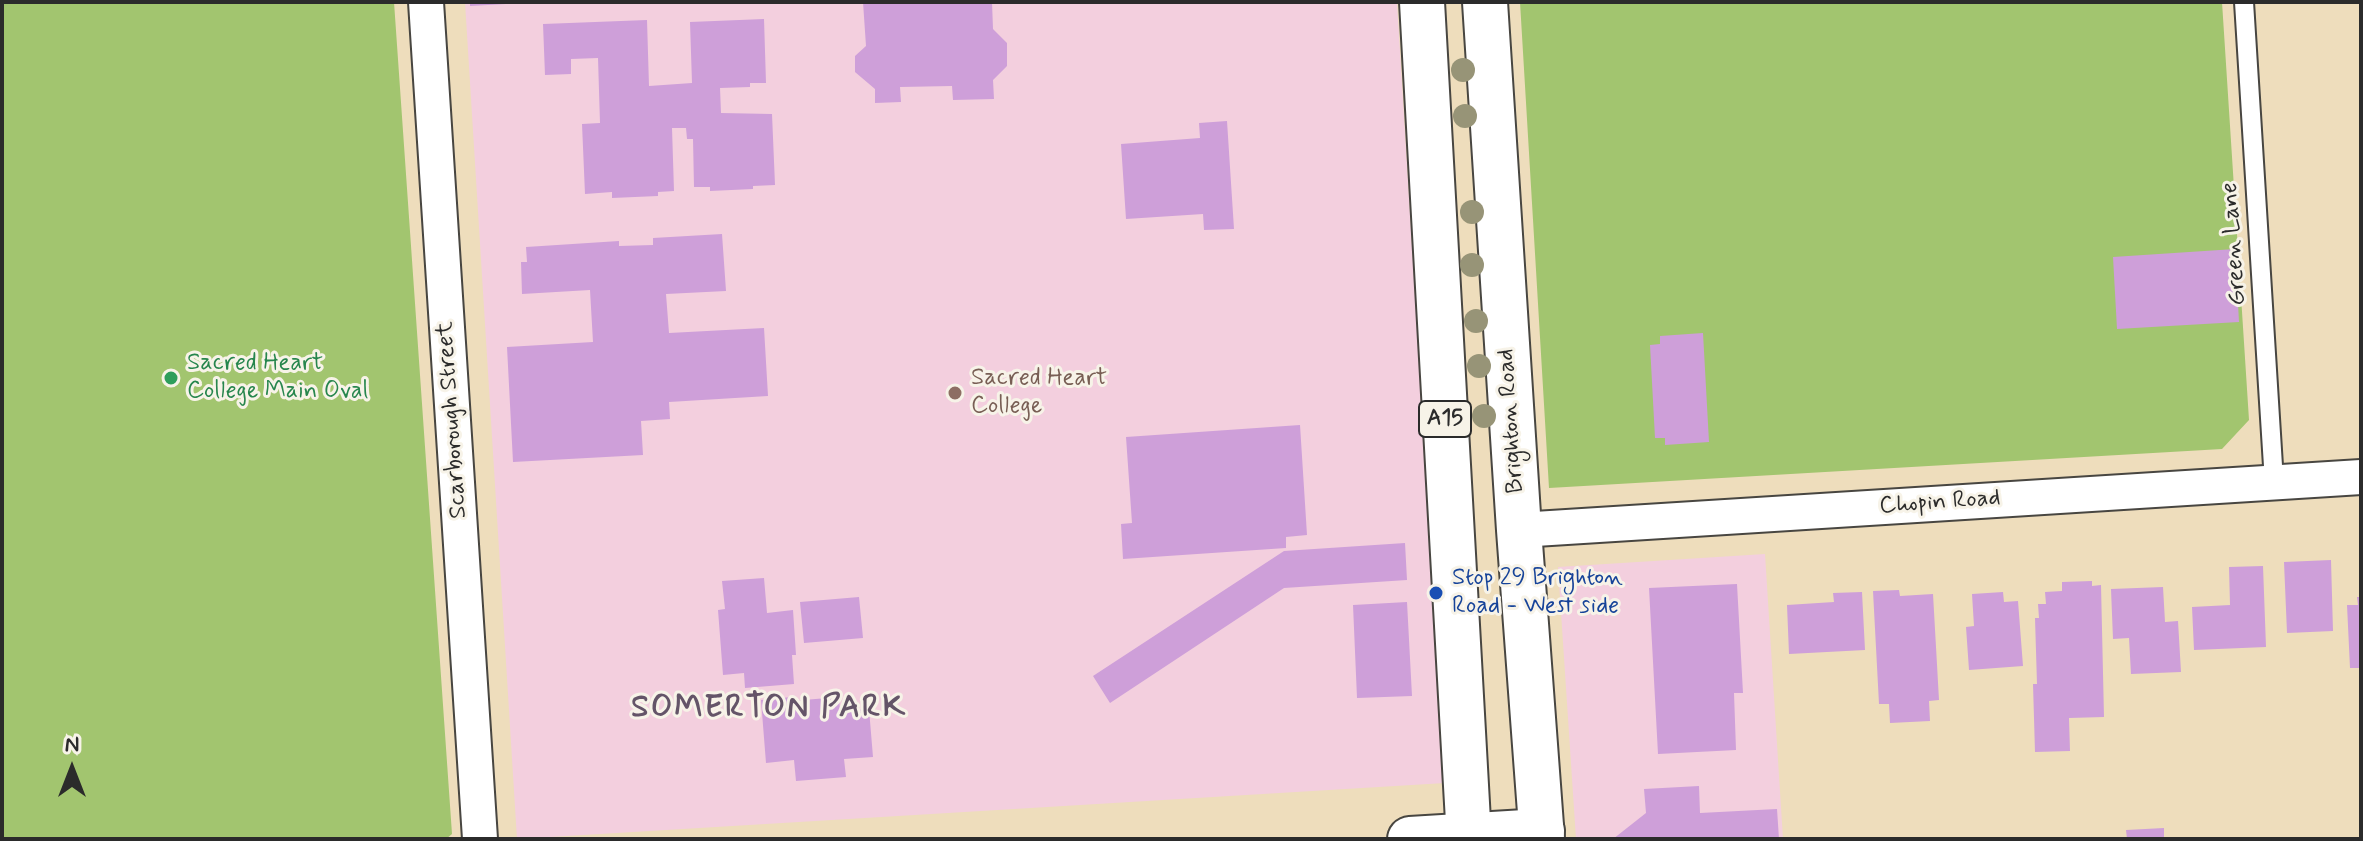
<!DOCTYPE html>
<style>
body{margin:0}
#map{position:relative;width:2363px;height:841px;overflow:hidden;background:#eeddbc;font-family:Mynerve,sans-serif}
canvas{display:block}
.frame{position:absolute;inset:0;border:4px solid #2b2b2b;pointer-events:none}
.north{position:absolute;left:32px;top:729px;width:80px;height:80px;-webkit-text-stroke:6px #f7f3e8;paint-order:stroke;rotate:0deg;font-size:22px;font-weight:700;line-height:32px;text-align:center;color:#2b2b2b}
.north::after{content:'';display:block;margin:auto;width:28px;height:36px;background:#2b2b2b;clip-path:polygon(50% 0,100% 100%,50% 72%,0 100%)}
</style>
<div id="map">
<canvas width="2363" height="841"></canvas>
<div class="frame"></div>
<div class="north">N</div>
</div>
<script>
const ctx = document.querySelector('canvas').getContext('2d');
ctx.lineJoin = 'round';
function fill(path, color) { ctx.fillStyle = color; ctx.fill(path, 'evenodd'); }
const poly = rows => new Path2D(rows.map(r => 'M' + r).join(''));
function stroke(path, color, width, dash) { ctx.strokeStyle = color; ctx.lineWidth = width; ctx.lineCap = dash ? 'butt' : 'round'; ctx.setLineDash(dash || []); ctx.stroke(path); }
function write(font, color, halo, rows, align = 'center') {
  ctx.font = font + ' Mynerve,sans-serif'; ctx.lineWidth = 6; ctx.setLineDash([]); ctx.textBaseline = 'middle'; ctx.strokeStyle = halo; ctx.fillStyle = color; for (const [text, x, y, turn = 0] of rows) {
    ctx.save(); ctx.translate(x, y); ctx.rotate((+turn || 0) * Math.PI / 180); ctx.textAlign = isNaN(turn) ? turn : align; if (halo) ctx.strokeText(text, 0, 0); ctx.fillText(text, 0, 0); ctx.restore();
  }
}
fill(poly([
 [465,2,1397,2,1445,783,517,839],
 [1765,554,1783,839,1576,839,1558,567]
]), '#f3cfde');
fill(poly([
 [2,2,394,2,452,834,446,839,2,839],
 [1520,2,2222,2,2249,420,2222,449,1549,488]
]), '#a2c56f');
fill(poly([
 [470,2,505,2,506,4,470,6],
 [863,2,992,2,993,29,1007,43,1007,66,993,80,994,99,953,100,952,86,900,87,901,102,875,103,875,89,855,72,855,56,866,46],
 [764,19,766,83,750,83,750,87,720,88,721,113,772,114,775,185,753,186,753,189,710,191,710,187,694,187,693,139,687,139,686,128,672,128,674,191,658,192,658,196,612,198,612,192,585,194,582,124,600,123,598,58,571,59,571,74,545,75,543,24,647,20,649,86,692,83,690,22],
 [1227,121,1234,229,1204,230,1203,214,1126,219,1121,144,1200,138,1199,123],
 [722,234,726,291,666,294,669,333,764,328,768,396,669,402,670,419,641,421,643,455,513,462,507,347,593,342,590,290,522,294,521,262,527,262,526,247,619,241,619,246,653,245,653,238],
 [2235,249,2239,322,2117,329,2113,257],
 [1703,333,1709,442,1665,445,1665,438,1655,438,1650,345,1660,344,1660,336],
 [1300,425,1307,535,1286,537,1286,548,1123,559,1121,524,1132,523,1126,437],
 [1405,543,1407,580,1284,588,1110,703,1093,676,1284,551],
 [2331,560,2333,631,2287,633,2284,562],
 [2263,566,2266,647,2194,650,2192,607,2230,605,2229,567],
 [764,578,767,613,793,610,796,655,792,655,794,684,745,688,744,673,723,675,718,610,725,609,722,581],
 [2092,581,2092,586,2101,585,2104,717,2069,718,2070,751,2035,752,2033,684,2037,684,2035,618,2039,618,2038,604,2046,604,2045,592,2062,591,2062,582],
 [1737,584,1743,693,1734,693,1736,750,1658,754,1649,588],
 [2163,587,2165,622,2178,621,2181,672,2131,674,2129,638,2113,639,2111,589],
 [1899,590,1900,596,1933,594,1939,700,1929,701,1930,721,1890,723,1889,704,1879,704,1873,591],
 [1862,592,1865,650,1789,654,1787,605,1834,602,1833,593],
 [2003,592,2004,602,2018,601,2023,666,1969,670,1966,627,1974,626,1972,594],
 [859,597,863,638,804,643,800,602],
 [2357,597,2361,597,2361,668,2350,668,2347,605,2358,605],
 [1407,602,1412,696,1357,698,1353,605],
 [792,697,792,701,839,697,840,711,869,709,873,757,844,759,846,777,796,781,794,760,766,763,761,700],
 [1699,786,1700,813,1777,809,1779,839,1613,839,1646,813,1644,789],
 [2164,828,2164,839,2127,839,2126,830]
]), '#ce9fd9');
const lane = poly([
 [2244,2,2274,482]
]);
const street = poly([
 [426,2,480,839],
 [1519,530,2361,477]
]);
const secondary = poly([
 [1410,839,1542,831]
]);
const primary = poly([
 [1422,2,1469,839],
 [1485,2,1519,530,1542,839]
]);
stroke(lane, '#484641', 22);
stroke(street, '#484641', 38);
stroke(secondary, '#484641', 48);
stroke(primary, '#484641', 48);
stroke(lane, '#fff', 18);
stroke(street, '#fff', 34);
stroke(secondary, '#fff', 44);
stroke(primary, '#fff', 44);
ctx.fillStyle = '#979477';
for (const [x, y] of [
 [1463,70],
 [1465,116],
 [1472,212],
 [1472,265],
 [1476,321],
 [1479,366],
 [1484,416]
]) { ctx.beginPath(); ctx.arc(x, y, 12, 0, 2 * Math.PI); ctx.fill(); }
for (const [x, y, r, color] of [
 [171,378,8,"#2e9e5b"],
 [955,393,8,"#8d6e63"],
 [1436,593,8,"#1a4fb4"]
]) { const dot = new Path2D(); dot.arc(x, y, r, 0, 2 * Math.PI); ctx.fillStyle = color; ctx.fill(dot); stroke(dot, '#f7f3e8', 3); }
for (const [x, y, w] of [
 [1445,419,52]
]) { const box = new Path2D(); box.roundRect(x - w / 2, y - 18, w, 36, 6); ctx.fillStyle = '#f7f3e8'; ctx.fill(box); stroke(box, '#2b2b2b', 2); }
write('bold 22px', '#2b2b2b', null, [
 ["A15",1445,419]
]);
write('24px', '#2b2b2b', '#f7f3e8', [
 ["Green Lane",2235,244,-94],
 ["Scarborough Street",453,420,-94],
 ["Brighton Road",1512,421,-94],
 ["Chopin Road",1940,503,-4]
]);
write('24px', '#27864d', '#f7f3e8', [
 ["Sacred Heart",187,364],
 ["College Main Oval",187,392]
], 'left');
write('24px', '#785e54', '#f7f3e8', [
 ["Sacred Heart",971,379],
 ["College",971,407]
], 'left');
write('24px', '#164399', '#f7f3e8', [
 ["Stop 29 Brighton",1452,579],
 ["Road - West side",1452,607]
], 'left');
ctx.letterSpacing = '2px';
write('bold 32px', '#645468', '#f7f3e8', [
 ["SOMERTON PARK",769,709]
]);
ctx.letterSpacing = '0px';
</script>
